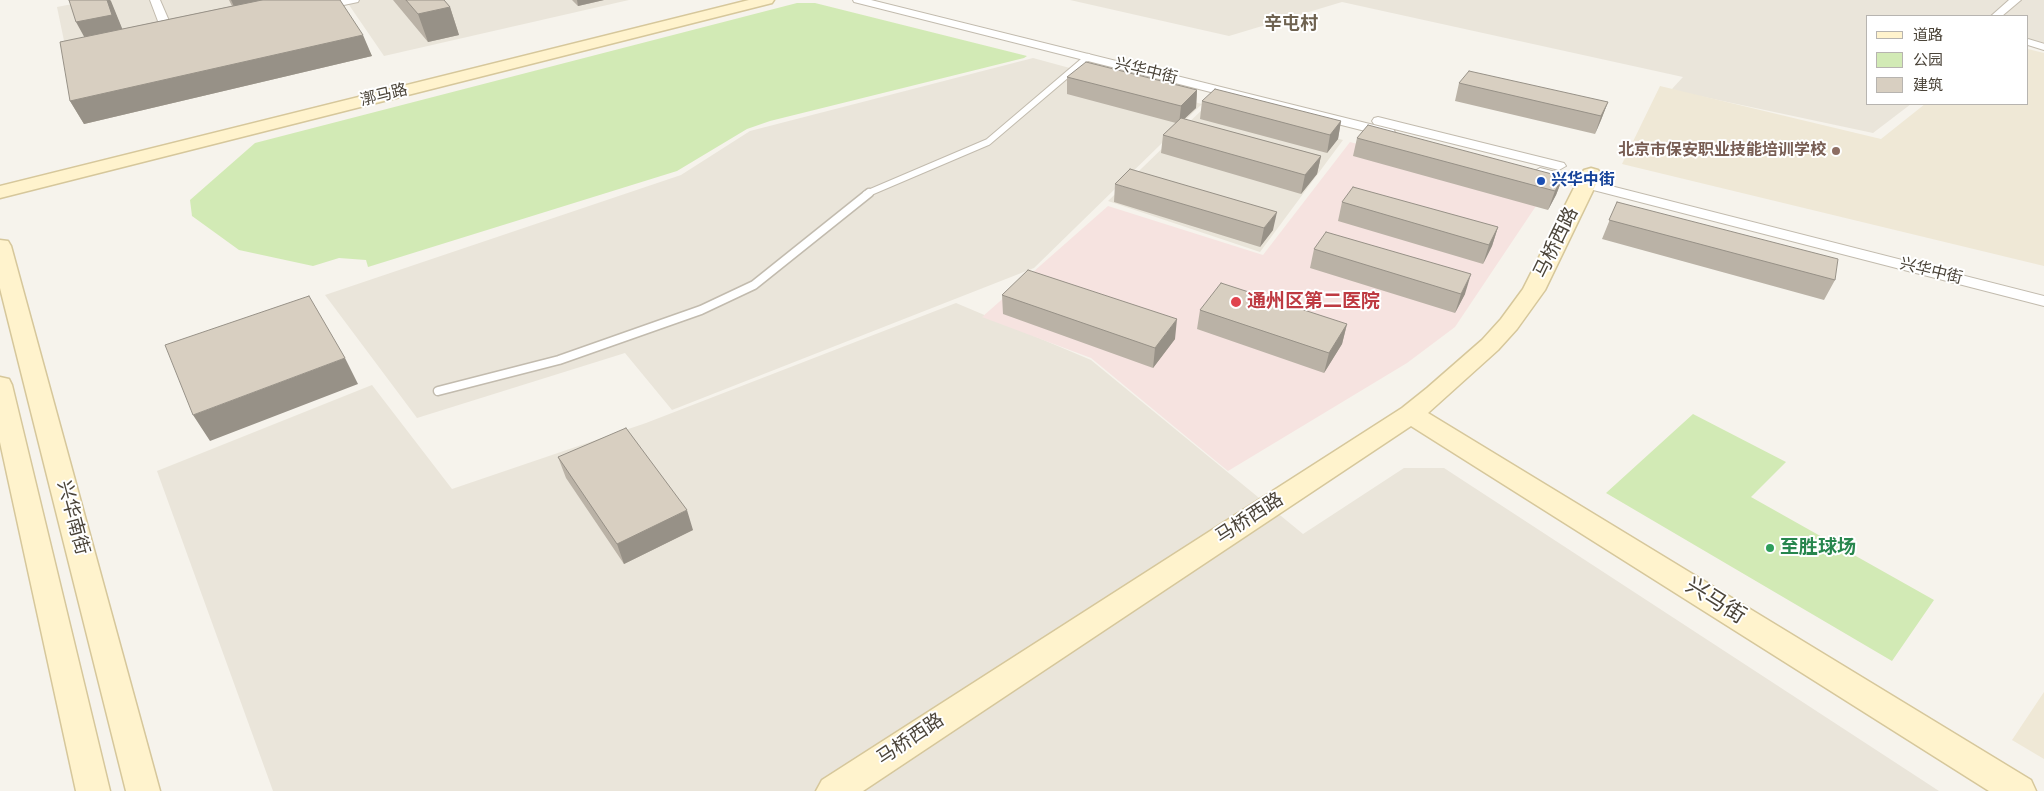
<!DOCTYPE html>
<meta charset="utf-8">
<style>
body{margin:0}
#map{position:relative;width:2044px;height:791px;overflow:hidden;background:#f6f3ec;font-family:Jost,"Noto Sans SC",sans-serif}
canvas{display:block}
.legend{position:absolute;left:1866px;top:15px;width:162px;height:90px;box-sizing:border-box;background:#fff;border:1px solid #b7b4b0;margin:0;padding:6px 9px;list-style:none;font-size:15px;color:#4b4439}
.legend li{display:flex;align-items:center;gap:10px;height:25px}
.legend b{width:25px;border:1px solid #b7b4b0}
</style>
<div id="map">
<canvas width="2044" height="791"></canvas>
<ul class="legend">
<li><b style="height:6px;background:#fff3cd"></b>道路</li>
<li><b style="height:14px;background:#d2eab5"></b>公园</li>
<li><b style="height:14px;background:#d8cfc1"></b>建筑</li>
</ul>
</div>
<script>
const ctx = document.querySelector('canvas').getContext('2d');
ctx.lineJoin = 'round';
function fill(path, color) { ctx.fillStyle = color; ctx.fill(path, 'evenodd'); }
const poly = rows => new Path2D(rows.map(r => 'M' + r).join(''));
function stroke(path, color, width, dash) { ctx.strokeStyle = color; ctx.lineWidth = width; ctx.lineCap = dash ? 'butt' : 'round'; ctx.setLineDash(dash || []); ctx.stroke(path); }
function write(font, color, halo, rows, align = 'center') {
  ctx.font = font + ' Jost,"Noto Sans SC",sans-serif'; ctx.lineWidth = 4; ctx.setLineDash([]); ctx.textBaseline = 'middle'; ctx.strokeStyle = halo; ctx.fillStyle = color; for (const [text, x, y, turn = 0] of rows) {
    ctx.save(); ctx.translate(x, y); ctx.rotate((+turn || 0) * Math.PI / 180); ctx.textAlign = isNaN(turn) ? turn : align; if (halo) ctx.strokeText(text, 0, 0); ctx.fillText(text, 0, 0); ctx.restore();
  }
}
fill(poly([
 [93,0,629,0,384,56,347,2,68,60,57,7],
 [1070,0,2044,0,2044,47,2028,42,2028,16,1868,16,1868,104,1911,104,1873,133,1671,90,1683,77,1342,2,1229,36],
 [1033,58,1202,104,1034,268,672,410,625,353,417,418,325,295,681,175,750,131],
 [1208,104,1343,140,1260,252,1108,201],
 [956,303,1091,360,1303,534,1404,468,1444,468,1939,791,273,791,157,471,372,385,452,489,646,423]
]), '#eae5da');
fill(poly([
 [2028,49,2044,53,2044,266,1622,164,1660,86,1881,139,1925,104,2028,104],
 [2044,692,2044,759,2012,740]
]), '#efe8d6');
fill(poly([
 [1350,142,1544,194,1455,327,1407,363,1228,471,1091,358,982,317,1108,206,1263,255]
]), '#f6e3e0');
fill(poly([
 [797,3,815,3,1027,56,1024,58,770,121,747,129,677,171,368,267,366,260,339,258,313,266,239,250,192,216,190,200,255,143],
 [1693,414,1786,462,1751,497,1934,600,1892,661,1606,493]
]), '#d2eab5');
const laneFar1 = poly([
 [2028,42,2044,47],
 [866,194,988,142,1088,57]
]);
const lane = poly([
 [438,391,559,360,701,310,754,285,869,193]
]);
const street = poly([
 [150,0,160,0,176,37,174,39,170,40,164,37,150,0],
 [339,0,359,0,358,2,320,10,315,7,316,5,339,0],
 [853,0,871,0,1394,130,1395,133,1389,137,854,2,853,0],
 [2009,0,2021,0,2002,16,1991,16,2009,0],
 [1378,117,1564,163,1566,166,1559,170,1374,124,1372,121,1374,118,1378,117],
 [1540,168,2044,296,2044,306,1535,175,1533,172,1540,168]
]);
const secondary = poly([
 [749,0,774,0,772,3,0,198,0,186,749,0],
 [1591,168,1598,170,1601,174,1545,290,1517,329,1498,350,1428,413,2031,780,2036,791,1989,791,1411,426,863,791,816,791,822,780,1402,408,1427,388,1482,340,1501,319,1523,289,1581,174,1584,170,1591,168],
 [0,240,8,241,11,246,160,791,126,791,0,288,0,240],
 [0,377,9,379,12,385,110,791,76,791,0,442,0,377]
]);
stroke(laneFar1, '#c2bbae', 8);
stroke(lane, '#c2bbae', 11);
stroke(street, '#c2bbae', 2);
stroke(secondary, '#d6c79b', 3);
stroke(laneFar1, '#fff', 6);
stroke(lane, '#fff', 8);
fill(street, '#fff');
fill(secondary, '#fff3cd');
fill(poly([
 [110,0,122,29,232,6,229,0,340,0,372,56,84,124,70,101,84,37],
 [393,0,444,0,450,7,459,35,428,42],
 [572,0,604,0,578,6],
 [1067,77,1197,90,1196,108,1184,119,1321,156,1317,174,1301,194,1161,153,1163,135,1176,123,1067,94],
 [1459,83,1608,102,1601,120,1595,134,1455,101],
 [1202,101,1341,121,1338,139,1327,153,1200,119],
 [1357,138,1563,177,1556,195,1548,210,1353,156],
 [1115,184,1273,230,1260,247,1114,202],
 [1342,202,1498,227,1492,246,1483,264,1338,221],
 [1617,202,1835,280,1824,300,1602,239],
 [1314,249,1465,294,1455,313,1310,268],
 [1002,295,1175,339,1153,368,1003,314],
 [1200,310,1347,324,1342,344,1324,373,1197,329],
 [558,457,693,530,624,564,566,478]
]), '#bab2a6');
fill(poly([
 [107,0,110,0,111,1,128,43,92,51,76,22],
 [231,0,267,0,240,19],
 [577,0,604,0,578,6],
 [450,7,459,35,428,42,418,14],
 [363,35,372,56,84,124,70,101],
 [1197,90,1196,108,1179,124,1181,106],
 [1608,102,1601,120,1595,134,1601,116],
 [1341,121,1338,139,1327,153,1330,135],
 [1321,156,1317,174,1301,194,1305,175],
 [1563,177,1556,195,1548,210,1555,191],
 [1277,212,1273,230,1260,247,1264,228],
 [1498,227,1492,246,1483,264,1489,245],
 [1471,274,1465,294,1455,313,1461,294],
 [1177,319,1175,339,1153,368,1155,348],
 [1347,324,1342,344,1324,373,1329,353],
 [345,358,358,384,210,441,193,415],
 [687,510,693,530,624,564,617,544]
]), '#979187');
const building = poly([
 [69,0,107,0,112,15,76,22,69,0],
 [262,0,340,0,363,35,70,101,60,42,262,0],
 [406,0,444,0,450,7,418,14,406,0],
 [1086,62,1197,90,1181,106,1067,77,1086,62],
 [1469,71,1608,102,1601,116,1459,83,1469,71],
 [1215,89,1341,121,1330,135,1202,101,1215,89],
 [1181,118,1321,156,1305,175,1163,135,1181,118],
 [1368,125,1563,177,1555,191,1357,138,1368,125],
 [1130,169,1277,212,1264,228,1115,184,1130,169],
 [1353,187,1498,227,1489,245,1342,202,1353,187],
 [1617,202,1838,259,1835,280,1609,220,1617,202],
 [1326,232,1471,274,1461,294,1314,249,1326,232],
 [1028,270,1177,319,1155,348,1002,295,1028,270],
 [1221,283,1347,324,1329,353,1200,310,1221,283],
 [309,296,345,358,193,415,165,345,309,296],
 [626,428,687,510,617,544,558,457,626,428]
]);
fill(building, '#d8cfc1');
stroke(building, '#979187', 1);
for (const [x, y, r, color] of [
 [1836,151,5,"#8d6e63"],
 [1541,181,5,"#1a4fb4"],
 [1236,302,6,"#e0444e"],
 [1770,548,5,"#2e9e5b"]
]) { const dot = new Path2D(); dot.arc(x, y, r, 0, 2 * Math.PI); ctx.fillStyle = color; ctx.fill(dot); stroke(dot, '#fff', 2); }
write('16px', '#4b4439', '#fff', [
 ["兴华中街",1146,72,14],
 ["漷马路",384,96,-14],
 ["兴华中街",1931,272,14]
]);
write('bold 16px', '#785e54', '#fff', [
 ["北京市保安职业技能培训学校",1826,151]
], 'right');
write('bold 16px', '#164399', '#fff', [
 ["兴华中街",1551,181]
], 'left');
write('bold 18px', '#6e6250', '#fff', [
 ["辛屯村",1291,25]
]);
write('19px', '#4b4439', '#fff', [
 ["马桥西路",1557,243,-64],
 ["兴华南街",72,518,75],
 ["马桥西路",1250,519,-33],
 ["马桥西路",911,740,-34]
]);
write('bold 19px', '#be3a42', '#fff', [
 ["通州区第二医院",1247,302]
], 'left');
write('bold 19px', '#27864d', '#fff', [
 ["至胜球场",1780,548]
], 'left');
write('22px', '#4b4439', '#fff', [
 ["兴马街",1715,602,32]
]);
</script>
